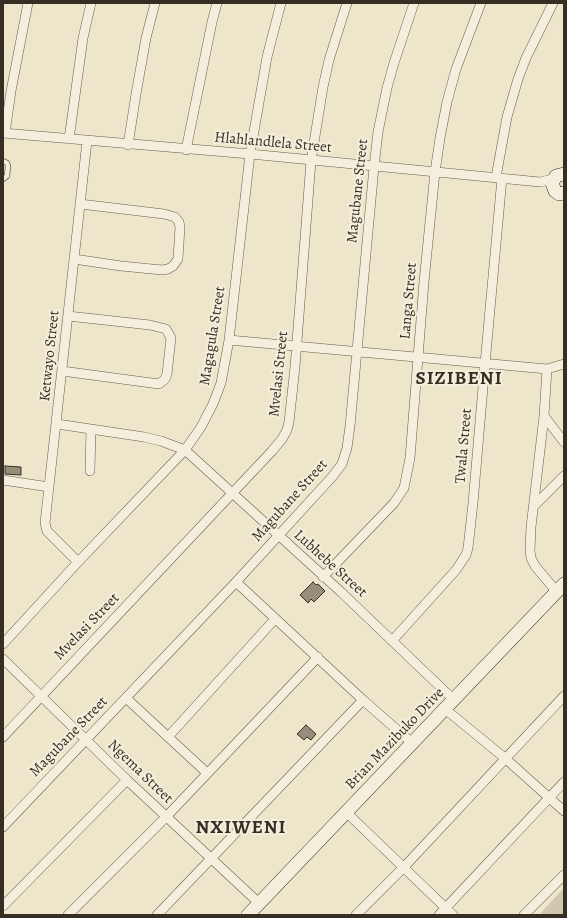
<!DOCTYPE html>
<style>
body{margin:0}
#map{position:relative;width:567px;height:918px;overflow:hidden;background:#eee6ca;font-family:Alegreya,serif}
canvas{display:block}
.frame{position:absolute;inset:0;border:4px solid #362e23;pointer-events:none}
</style>
<div id="map">
<canvas width="567" height="918"></canvas>
<div class="frame"></div>
</div>
<script>
const ctx = document.querySelector('canvas').getContext('2d');
ctx.lineJoin = 'round';
function fill(path, color) { ctx.fillStyle = color; ctx.fill(path, 'evenodd'); }
const poly = rows => new Path2D(rows.map(r => 'M' + r).join(''));
function stroke(path, color, width, dash) { ctx.strokeStyle = color; ctx.lineWidth = width; ctx.lineCap = dash ? 'butt' : 'round'; ctx.setLineDash(dash || []); ctx.stroke(path); }
function write(font, color, halo, rows, align = 'center') {
  ctx.font = font + ' Alegreya,serif'; ctx.lineWidth = 4; ctx.setLineDash([]); ctx.textBaseline = 'middle'; ctx.strokeStyle = halo; ctx.fillStyle = color; for (const [text, x, y, turn = 0] of rows) {
    ctx.save(); ctx.translate(x, y); ctx.rotate((+turn || 0) * Math.PI / 180); ctx.textAlign = isNaN(turn) ? turn : align; if (halo) ctx.strokeText(text, 0, 0); ctx.fillText(text, 0, 0); ctx.restore();
  }
}
fill(poly([
 [564,888,564,915,539,915]
]), '#cfc7ae');
const building = poly([
 [5,466,21,467,21,475,5,474,5,466],
 [313,582,316,585,318,584,325,591,314,602,311,599,308,603,300,595,313,582],
 [306,725,316,734,311,740,307,737,304,740,297,734,306,725]
]);
fill(building, '#968e7a');
stroke(building, '#362e23', 1);
const lane = poly([
 [3,161,7,163,8,166,7,176,3,179]
]);
const street = poly([
 [3,133,250,154,540,182,553,179],
 [5,133,11,91,28,3],
 [69,139,83,38,91,3],
 [128,145,136,94,146,38,155,3],
 [186,150,212,22,217,3],
 [496,177,507,117,518,79,526,58,553,3],
 [74,259,121,266,162,270,168,269,173,266,178,259,180,227,179,222,175,217,164,214,80,204],
 [229,340,547,369,564,364],
 [547,369,544,416,531,527,530,551,531,558,535,566,557,592],
 [62,371,159,384,165,379,167,374,171,338,166,329,150,325,68,316],
 [544,416,564,442],
 [57,424,144,437,161,441,185,450,341,592,454,700],
 [90,471,91,429],
 [3,480,49,487],
 [533,507,564,476],
 [78,562,47,531,45,523,87,141],
 [323,577,394,503,404,488,410,458,424,282,435,172,440,138,447,102,456,69,481,3],
 [236,582,363,700,412,743],
 [392,641,456,570,466,555,468,548,473,503,485,364,502,178],
 [3,644,78,562,185,450,201,427,213,404,221,383,229,340,250,154,267,57,281,3],
 [3,659,127,780,260,904],
 [126,698,207,773],
 [445,709,506,759,564,811],
 [3,737,272,451,282,439,287,430,289,422,295,367,311,161,323,87,329,60,347,3],
 [168,737,275,619],
 [346,812,453,915],
 [3,827,236,582,332,477,342,464,347,448,350,426,374,167,378,132,387,88,394,63,414,3],
 [3,906,127,780],
 [68,915,166,817,318,657],
 [157,915,363,700],
 [356,915,404,867,564,696],
 [439,915,564,782],
 [524,915,564,875]
]);
const secondary = poly([
 [564,174,556,176,552,183,555,191,559,194,564,193],
 [248,915,564,584]
]);
stroke(lane, '#645c4d', 6);
stroke(street, '#645c4d', 10);
stroke(secondary, '#362e23', 14);
stroke(lane, '#f4efdd', 4.5);
stroke(street, '#f4efdd', 9);
stroke(secondary, '#f4efdd', 13);
write('15px', '#362e23', '#f4efdd', [
 ["Hlahlandlela Street",273,143,5],
 ["Magubane Street",358,191,-84],
 ["Langa Street",409,301,-85],
 ["Magagula Street",213,336,-81],
 ["Ketwayo Street",50,356,-84],
 ["Mvelasi Street",279,374,-84],
 ["Twala Street",464,446,-85],
 ["Magubane Street",290,501,-48],
 ["Lubhebe Street",330,564,42],
 ["Mvelasi Street",87,627,-46],
 ["Magubane Street",69,737,-46],
 ["Brian Mazibuko Drive",395,739,-46],
 ["Ngema Street",140,772,44]
]);
ctx.letterSpacing = '1px';
write('bold 19px', '#362e23', '#f4efdd', [
 ["SIZIBENI",459,379],
 ["NXIWENI",241,828]
]);
ctx.letterSpacing = '0px';
</script>
